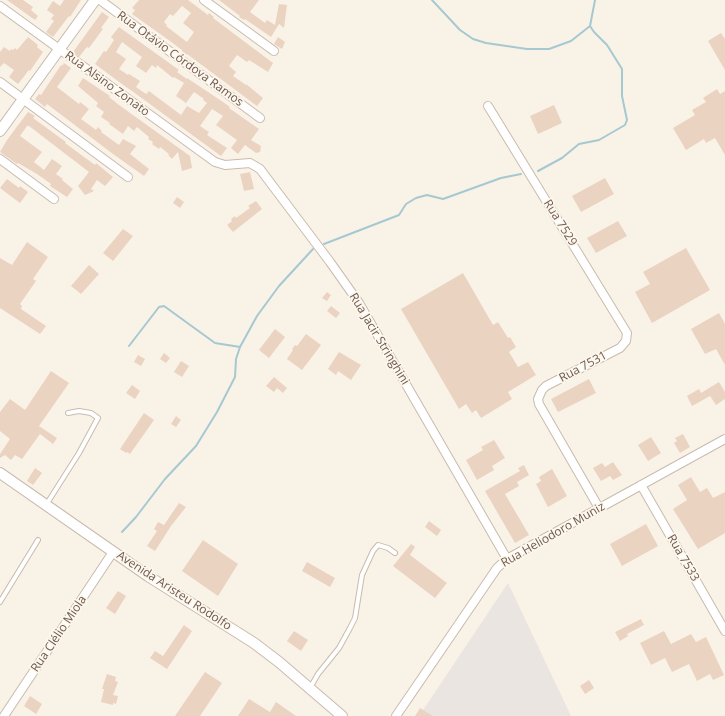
<!DOCTYPE html>
<meta charset="utf-8">
<style>
body{margin:0}
canvas{display:block;background:#f9f2e7}
</style>
<canvas width="725" height="716"></canvas>
<script>
const ctx = document.querySelector('canvas').getContext('2d');
ctx.lineJoin = 'round';
function fill(path, color) { ctx.fillStyle = color; ctx.fill(path, 'evenodd'); }
const poly = rows => new Path2D(rows.map(r => 'M' + r).join(''));
function stroke(path, color, width, dash) { ctx.strokeStyle = color; ctx.lineWidth = width; ctx.lineCap = dash ? 'butt' : 'round'; ctx.setLineDash(dash || []); ctx.stroke(path); }
function write(font, color, halo, rows, align = 'center') {
  ctx.font = font + ' "Open Sans",sans-serif'; ctx.lineWidth = 3.5; ctx.setLineDash([]); ctx.textBaseline = 'middle'; ctx.strokeStyle = halo; ctx.fillStyle = color; for (const [text, x, y, turn = 0] of rows) {
    ctx.save(); ctx.translate(x, y); ctx.rotate((+turn || 0) * Math.PI / 180); ctx.textAlign = isNaN(turn) ? turn : align; if (halo) ctx.strokeText(text, 0, 0); ctx.fillText(text, 0, 0); ctx.restore();
  }
}
fill(poly([
 [508,583,571,716,419,716]
]), '#eae5e0');
stroke(poly([
 [432,0,460,30,473,39,486,43,527,49,549,49,571,41,590,26,595,0],
 [538,171,562,158,579,144,599,140,625,125,627,120,622,96,622,69,607,45,594,32,590,26],
 [324,244,399,215,406,204,416,198,427,195,443,199,501,178,521,174],
 [129,346,159,307,164,306,215,343,240,347],
 [122,532,136,517,165,479,196,446,217,412,235,377,236,359,240,347,257,316,279,286,313,249]
]), '#a6c9d1', 2);
fill(poly([
 [7,0,23,0,33,7,31,10,38,16,35,20],
 [64,0,81,0,70,17,69,16,53,37,46,32,54,21,51,19,54,15,47,10,53,1,60,6],
 [139,0,188,0,208,15,209,13,214,17,213,18,273,63,268,72,249,60,247,62,237,55,229,66,236,72,233,76,246,85,246,84,263,98,257,106,187,54,186,55,182,51,182,50,170,41,132,14,135,10,132,8],
 [182,6,191,13,183,23,194,32,187,42,166,26,167,25,164,22,170,14,173,16],
 [219,0,259,0,250,12,265,23,267,20,275,25,279,4,287,5,284,28,279,24,271,37,245,19,244,20,239,17,240,16],
 [102,12,109,17,101,28,103,29,89,48,87,47,79,57,73,52],
 [119,27,179,70,177,72,187,79,187,78,223,102,230,107,229,108,259,129,251,140,261,146,260,152,256,153,245,145,238,154,231,148,237,140,216,125,223,116,212,109,200,126,209,132,207,135,227,148,221,156,132,91,122,84,95,64,104,51,106,52,114,40,111,37],
 [122,42,142,57,136,66,146,73,152,65,156,68,157,65,173,78,174,77,184,83,176,96,186,103,194,92,204,99,203,100,207,103,199,113,187,106,181,115,149,91,146,94,136,87,140,81,129,74,128,75,119,69,126,59,116,52],
 [721,33,725,39,725,70,708,41],
 [28,37,38,45,37,47,43,52,30,71,29,70,18,84,9,77,14,70,4,63,0,67,0,52,4,47,10,51,11,49,13,50,15,48,17,50],
 [278,37,285,42,282,49,274,44],
 [64,63,71,68,57,87,79,104,80,102,89,109,81,119,96,130,98,127,102,131,101,132,119,145,123,139,136,146,130,154,149,169,144,176,113,154,47,104,45,107,35,99,39,94,41,95,61,65,62,66],
 [83,78,110,96,109,97,119,105,190,156,192,168,182,171,178,152,172,159,168,155,169,154,160,147,159,149,152,144,153,142,148,139,149,137,137,127,134,131,128,126,123,134,109,124,110,123,101,117,104,112,96,106,98,103,78,86],
 [717,89,720,94,725,91,725,155,715,138,706,143,704,139,686,150,673,128,695,115,692,110,706,102,703,98],
 [554,105,562,123,538,134,530,116],
 [28,112,35,116,33,118,66,142,65,143,95,165,96,163,113,177,105,186,97,180,91,189,94,191,85,195,78,186,89,172,29,126,27,126,20,136,42,152,34,162,44,170,52,159,62,166,56,174,63,179,62,180,73,189,67,197,50,186,51,184,37,174,18,163,17,164,0,152,7,140],
 [250,172,254,189,244,191,240,174],
 [605,178,614,194,581,212,572,196],
 [7,179,19,188,20,186,28,192,20,203,0,188],
 [177,197,184,202,180,208,173,203],
 [256,201,262,209,233,232,227,225,232,221,231,219,235,216,236,218,250,208,248,206],
 [618,221,627,236,596,253,587,238],
 [123,229,133,236,113,261,103,253],
 [27,242,48,257,33,279,36,281,20,304,22,306,21,309,46,326,40,334,0,308,0,258,12,265],
 [686,248,710,290,652,323,635,292,650,284,643,272],
 [89,265,99,274,81,294,71,286],
 [463,273,493,325,498,322,508,338,510,337,516,347,509,352,518,367,528,362,536,375,508,392,512,399,481,418,476,410,472,413,466,404,459,409,401,309],
 [327,292,331,295,327,301,322,298],
 [331,306,340,313,336,318,327,311],
 [719,313,725,324,725,365,716,349,705,354,691,329],
 [275,329,285,337,269,358,259,350],
 [306,334,321,345,302,370,287,359,293,350,292,349,295,345,297,346],
 [339,352,361,365,351,380,338,371,336,375,328,369],
 [164,353,170,358,166,363,160,359],
 [138,355,145,359,141,366,134,362],
 [181,361,189,366,182,377,174,372],
 [51,371,69,383,39,426,57,438,53,444,40,434,22,459,15,455,11,460,5,455,0,458,0,454,10,439,0,431,0,412,10,399,25,410],
 [274,377,287,388,283,393,277,388,274,392,266,386],
 [589,379,596,393,558,412,551,399],
 [719,382,725,392,725,399,716,405,710,396,692,406,687,396,699,389,701,393],
 [132,385,140,391,135,399,126,393],
 [144,413,154,420,130,454,127,452,126,453,120,449],
 [176,416,181,420,176,427,171,424],
 [683,434,690,447,680,453,674,443,677,441,675,438],
 [651,437,661,453,648,461,638,445],
 [494,440,505,458,492,466,494,470,477,480,466,460,483,450,481,447],
 [613,462,622,475,613,480,610,476,601,481,593,468,602,463,605,467],
 [524,465,529,475,517,482,519,486,505,494,529,535,515,543,485,491,520,471,518,468],
 [35,468,42,473,33,485,27,481],
 [552,469,567,496,548,507,536,484,541,481,539,477],
 [691,477,700,492,707,488,713,498,725,492,725,533,698,549,673,509,687,500,678,485],
 [179,503,186,507,171,526,155,551,147,546,157,531,154,529,158,522,164,525],
 [429,521,441,530,437,536,425,527],
 [646,524,658,546,622,566,610,544],
 [203,540,238,564,218,596,182,571],
 [411,544,415,547,410,555,447,583,435,598,393,566],
 [307,562,335,578,330,587,302,571],
 [118,591,126,596,115,614,106,608],
 [641,619,644,625,627,634,628,636,620,641,615,632],
 [184,625,192,631,167,669,150,658,155,651,163,656],
 [294,631,308,640,301,651,287,641],
 [664,631,671,644,691,634,696,642,706,637,724,675,713,680,710,674,697,681,689,664,672,672,665,658,651,665,640,643],
 [205,672,222,683,200,716,175,716],
 [107,674,116,677,115,681,118,682,113,695,118,696,116,704,113,703,113,705,101,702,104,689,102,689],
 [589,680,594,688,585,694,580,686],
 [30,696,42,704,36,714,24,706],
 [249,699,270,712,276,702,296,716,238,716],
 [420,708,433,716,415,716]
]), '#ebd3c2');
const service = poly([
 [46,505,79,453,98,418,91,413,79,411,68,413],
 [0,602,38,540],
 [310,688,318,674,339,648,350,628,355,618,362,575,373,551,378,545,388,548,395,553]
]);
const minor = poly([
 [100,0,260,118],
 [204,0,274,51],
 [0,6,215,162,225,165,250,163,260,169,330,262,359,303,507,559],
 [0,82,128,177],
 [488,106,627,333,626,341,620,348,546,386,542,390,538,399,539,404,599,508],
 [0,159,54,199],
 [641,485,725,631],
 [4,716,113,552],
 [396,716,497,568,507,559,725,439]
]);
const tertiary = poly([
 [0,131,95,0],
 [0,473,148,576,254,643,279,662,342,716]
]);
stroke(service, '#c9bbae', 6);
stroke(minor, '#c9bbae', 10);
stroke(tertiary, '#c9bbae', 12);
stroke(service, '#fff', 4);
stroke(minor, '#fff', 8);
stroke(tertiary, '#fff', 10);
write('12px', '#6f5b4f', '#fdf7ed', [
 ["Rua Otávio Córdova Ramos",180,59,36],
 ["Rua Alsino Zonato",107,84,36],
 ["Rua 7529",560,223,58],
 ["Rua Jacir Stringhini",379,339,59],
 ["Rua 7531",583,367,-28],
 ["Rua Heliodoro Muniz",553,535,-30],
 ["Rua 7533",683,558,60],
 ["Avenida Aristeu Rodolfo",174,591,33],
 ["Rua Clélio Miola",59,634,-56]
]);
</script>
